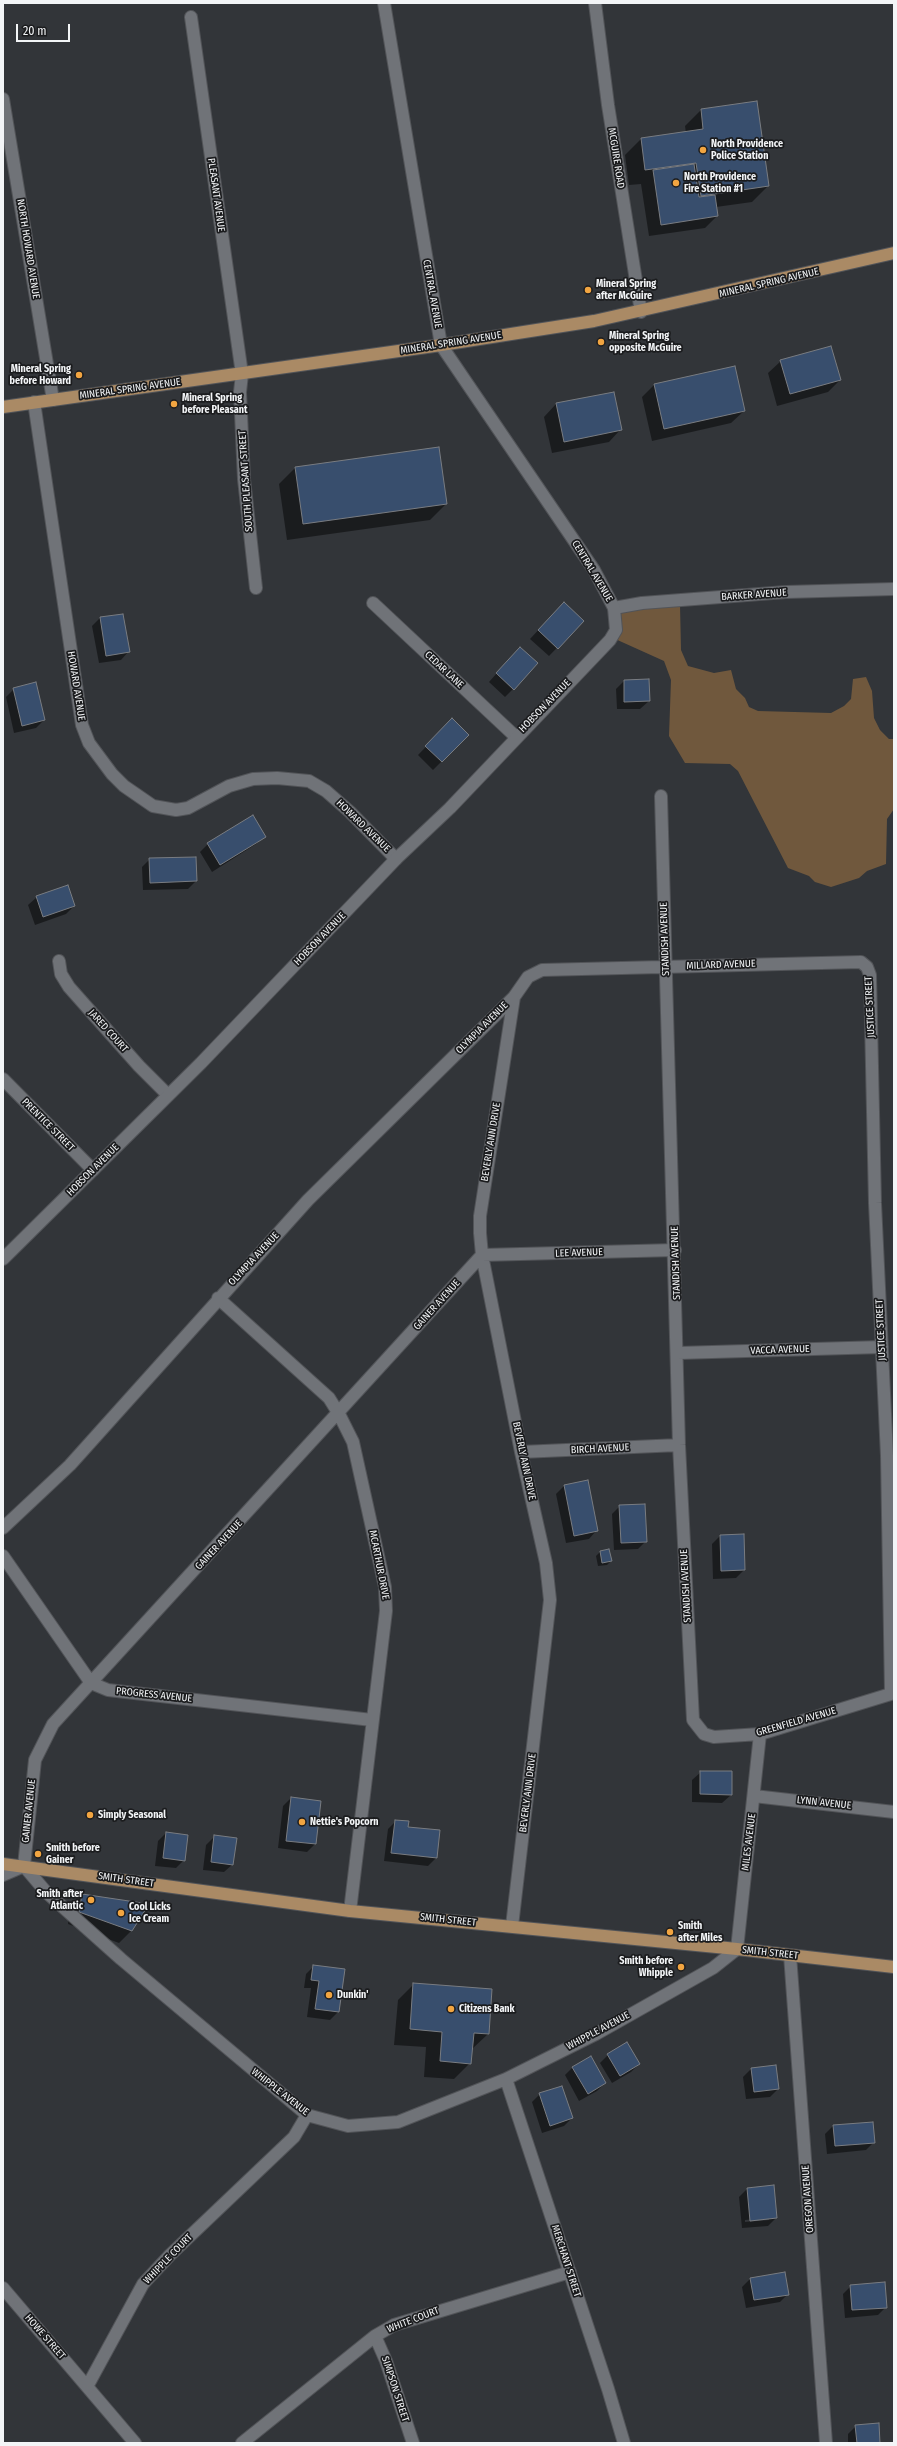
<!DOCTYPE html>
<style>
body{margin:0}
#map{position:relative;width:897px;height:2446px;overflow:hidden;background:#323539;font-family:"Fira Sans Condensed",sans-serif}
canvas{display:block}
.frame{position:absolute;inset:0;border:4px solid #f3f5f7;pointer-events:none}
.scale{position:absolute;left:16px;top:24px;width:54px;height:18px;box-sizing:border-box;border:2px solid #f3f5f7;border-top:0;padding-left:5px;font-size:12px;line-height:14px;white-space:nowrap;color:#f3f5f7;-webkit-text-stroke:3px #1b1c1e;paint-order:stroke}
</style>
<div id="map">
<canvas width="897" height="2446"></canvas>
<div class="frame"></div>
<div class="scale">20 m</div>
</div>
<script>
const ctx = document.querySelector('canvas').getContext('2d');
ctx.lineJoin = 'round';
function fill(path, color) { ctx.fillStyle = color; ctx.fill(path, 'evenodd'); }
const poly = rows => new Path2D(rows.map(r => 'M' + r).join(''));
function stroke(path, color, width, dash) { ctx.strokeStyle = color; ctx.lineWidth = width; ctx.lineCap = dash ? 'butt' : 'round'; ctx.setLineDash(dash || []); ctx.stroke(path); }
function write(font, color, halo, rows, align = 'center') {
  ctx.font = font + ' "Fira Sans Condensed",sans-serif'; ctx.lineWidth = 3.5; ctx.setLineDash([]); ctx.textBaseline = 'middle'; ctx.strokeStyle = halo; ctx.fillStyle = color; for (const [text, x, y, turn = 0] of rows) {
    ctx.save(); ctx.translate(x, y); ctx.rotate((+turn || 0) * Math.PI / 180); ctx.textAlign = isNaN(turn) ? turn : align; if (halo) ctx.strokeText(text, 0, 0); ctx.fillText(text, 0, 0); ctx.restore();
  }
}
fill(poly([
 [680,605,681,650,688,666,714,673,731,670,736,689,745,698,749,707,758,711,831,713,844,706,851,699,853,679,866,677,872,691,874,718,880,730,889,739,894,739,894,809,887,819,886,864,867,871,859,878,831,887,815,882,809,876,788,868,738,771,730,764,685,763,669,736,671,680,664,661,613,638,614,612]
]), '#70583d');
fill(poly([
 [701,110,768,186,752,202,716,207,717,216,705,228,649,236,641,184,629,185,625,155,641,139,686,133,685,126],
 [781,361,840,380,828,392,777,406,768,373],
 [654,385,744,411,731,423,652,441,642,397],
 [556,404,621,429,609,442,552,453,544,417],
 [295,468,446,504,430,520,287,540,279,484],
 [556,611,583,621,549,656,530,639],
 [100,618,129,651,121,660,99,663,92,626],
 [512,656,513,689,505,697,489,682],
 [624,681,649,701,640,709,617,709,616,689],
 [14,689,44,720,36,728,14,733,6,697],
 [452,720,468,735,433,770,418,755],
 [265,836,256,844,212,872,200,852,208,844],
 [150,859,196,881,188,889,143,890,142,867],
 [37,897,74,906,66,914,35,925,28,905],
 [587,1482,597,1530,589,1539,566,1543,556,1494,564,1486],
 [620,1506,646,1541,638,1549,614,1550,612,1514],
 [743,1535,744,1570,736,1578,713,1579,712,1544,720,1536],
 [609,1550,611,1561,607,1565,598,1566,596,1556,600,1552],
 [701,1772,731,1795,722,1803,692,1802,692,1780],
 [291,1798,315,1844,307,1852,278,1848,283,1806],
 [396,1821,407,1827,439,1831,436,1858,428,1866,384,1861,388,1829],
 [166,1833,184,1860,176,1868,155,1866,158,1841],
 [214,1837,233,1864,224,1872,203,1870,206,1845],
 [83,1895,131,1931,119,1943,68,1924,70,1907],
 [314,1966,338,2012,330,2020,307,2017,311,1988,304,1988,306,1974],
 [414,1984,488,2034,471,2050,470,2063,454,2079,424,2077,426,2047,394,2045,398,2000],
 [608,2055,639,2064,631,2072,612,2083,600,2063],
 [573,2067,605,2083,597,2091,579,2101,565,2075],
 [751,2069,778,2089,770,2097,746,2099,743,2077],
 [540,2094,572,2118,564,2126,542,2133,532,2102],
 [833,2126,874,2142,866,2150,827,2154,825,2134],
 [747,2189,776,2218,768,2226,742,2228,739,2197],
 [769,2218,769,2220,745,2222,745,2220],
 [751,2278,788,2294,780,2302,746,2308,742,2287],
 [851,2286,886,2307,878,2315,845,2318,843,2294],
 [856,2426,879,2443,848,2443,848,2434]
]), '#0007');
const building = poly([
 [757,101,769,186,701,196,696,163,645,170,641,138,703,129,701,109,757,101],
 [694,164,699,197,715,195,718,216,661,225,653,170,694,164],
 [831,346,841,380,790,394,780,360,831,346],
 [735,366,745,411,664,429,654,384,735,366],
 [614,392,622,430,564,442,556,403,614,392],
 [439,447,447,504,303,524,295,467,439,447],
 [564,602,584,621,558,649,538,630,564,602],
 [123,614,130,652,106,656,100,617,123,614],
 [520,647,538,663,514,690,496,673,520,647],
 [649,679,650,701,624,702,624,680,649,679],
 [36,682,45,720,22,726,13,688,36,682],
 [452,718,469,735,442,762,425,746,452,718],
 [253,815,266,837,220,865,207,843,253,815],
 [196,857,197,881,150,883,149,858,196,857],
 [68,885,75,906,43,917,36,896,68,885],
 [588,1480,598,1531,574,1536,564,1485,588,1480],
 [645,1504,647,1542,621,1543,619,1505,645,1504],
 [744,1534,745,1570,721,1571,720,1535,744,1534],
 [609,1549,612,1561,602,1563,600,1551,609,1549],
 [700,1771,732,1771,732,1795,700,1794,700,1771],
 [291,1797,321,1801,316,1844,286,1841,291,1797],
 [395,1820,409,1821,408,1827,440,1830,437,1858,391,1853,395,1820],
 [166,1832,188,1835,185,1861,163,1858,166,1832],
 [214,1835,237,1838,233,1865,211,1862,214,1835],
 [82,1894,149,1904,132,1931,79,1912,82,1894],
 [313,1965,345,1969,339,2012,315,2009,319,1981,311,1980,313,1965],
 [413,1983,492,1989,489,2034,474,2033,471,2064,440,2061,442,2032,410,2029,413,1983],
 [627,2042,640,2064,620,2076,607,2054,627,2042],
 [591,2056,606,2083,588,2094,572,2067,591,2056],
 [776,2065,779,2089,754,2092,751,2068,776,2065],
 [562,2086,573,2118,550,2126,539,2093,562,2086],
 [873,2122,875,2143,835,2146,833,2125,873,2122],
 [774,2185,777,2218,750,2221,747,2188,774,2185],
 [785,2272,789,2295,754,2300,750,2278,785,2272],
 [885,2282,887,2308,852,2310,850,2285,885,2282],
 [879,2423,880,2443,857,2443,855,2425,879,2423]
]);
fill(building, '#384e6d');
stroke(building, '#797c81', 1);
const minor = poly([
 [384,3,441,345],
 [595,3,608,105,641,312],
 [191,17,242,374,240,392,244,479,256,588],
 [3,99,53,400],
 [34,402,82,725,89,743,112,774,124,786,153,806,176,810,188,808,229,786,253,779,277,778,309,781,326,791,350,812,396,859],
 [373,603,516,737],
 [614,608,642,603,786,592,894,589],
 [661,796,679,1445,693,1720,704,1734,714,1737,760,1734,894,1693],
 [59,961,61,974,69,987,139,1066,168,1095],
 [3,1079,93,1170],
 [218,1298,329,1398,339,1414,353,1442,385,1587,386,1611,350,1911],
 [678,1353,882,1347],
 [521,1452,679,1445],
 [3,1528,70,1465,308,1200,514,997,528,977,542,970,861,962,867,967,870,975,875,1203,887,1456,891,1694],
 [3,1556,91,1683,108,1690,372,1720],
 [754,1796,894,1812],
 [24,1866,46,1892,121,1959,307,2115,348,2126,398,2122,506,2079,596,2034,713,1968,737,1949,760,1734],
 [24,1866,35,1760,53,1724,482,1255,675,1250],
 [3,1875,24,1866],
 [512,1926,550,1600,546,1563,521,1452,482,1255,480,1233,480,1216,514,997],
 [790,1955,826,2443],
 [506,2079,608,2389,624,2443],
 [3,2288,135,2443],
 [375,2336,386,2361,413,2443],
 [88,2385,143,2284,170,2255,294,2137,307,2115],
 [242,2443,375,2336,394,2325,570,2272]
]);
const tertiary = poly([
 [3,1259,201,1063,396,859,450,808,610,640,616,630,614,608,594,570,441,345]
]);
const primary = poly([
 [3,407,441,345,594,321,894,253],
 [3,1864,350,1911,737,1949,894,1967]
]);
stroke(minor, '#525458', 14);
stroke(tertiary, '#525458', 14);
stroke(primary, '#525458', 14);
stroke(minor, '#707378', 12);
stroke(tertiary, '#707378', 12);
stroke(primary, '#aa8a65', 12);
for (const [x, y, r, color] of [
 [703,150,4,"#f2a541"],
 [676,183,4,"#f2a541"],
 [588,290,4,"#f2a541"],
 [601,342,4,"#f2a541"],
 [79,375,4,"#f2a541"],
 [174,404,4,"#f2a541"],
 [90,1815,4,"#f2a541"],
 [302,1822,4,"#f2a541"],
 [38,1854,4,"#f2a541"],
 [91,1900,4,"#f2a541"],
 [121,1913,4,"#f2a541"],
 [670,1932,4,"#f2a541"],
 [681,1967,4,"#f2a541"],
 [329,1995,4,"#f2a541"],
 [451,2009,4,"#f2a541"]
]) { const dot = new Path2D(); dot.arc(x, y, r, 0, 2 * Math.PI); ctx.fillStyle = color; ctx.fill(dot); stroke(dot, '#1b1c1e', 1.5); }
write('bold 10px', '#f3f5f7', '#1b1c1e', [
 ["North Providence",711,144],
 ["Police Station",711,156],
 ["North Providence",684,177],
 ["Fire Station #1",684,189],
 ["Mineral Spring",596,284],
 ["after McGuire",596,296],
 ["Mineral Spring",609,336],
 ["opposite McGuire",609,348],
 ["Mineral Spring",71,369,"right"],
 ["before Howard",71,381,"right"],
 ["Mineral Spring",182,398],
 ["before Pleasant",182,410],
 ["Simply Seasonal",98,1815],
 ["Nettie's Popcorn",310,1822],
 ["Smith before",46,1848],
 ["Gainer",46,1860],
 ["Smith after",83,1894,"right"],
 ["Atlantic",83,1906,"right"],
 ["Cool Licks",129,1907],
 ["Ice Cream",129,1919],
 ["Smith",678,1926],
 ["after Miles",678,1938],
 ["Smith before",673,1961,"right"],
 ["Whipple",673,1973,"right"],
 ["Dunkin'",337,1995],
 ["Citizens Bank",459,2009]
], 'left');
write('10px', '#f3f5f7', '#1b1c1e', [
 ["MCGUIRE ROAD",616,158,81],
 ["PLEASANT AVENUE",216,195,82],
 ["NORTH HOWARD AVENUE",28,249,81],
 ["MINERAL SPRING AVENUE",769,283,-13],
 ["CENTRAL AVENUE",432,294,80],
 ["MINERAL SPRING AVENUE",451,343,-9],
 ["MINERAL SPRING AVENUE",130,389,-8],
 ["SOUTH PLEASANT STREET",246,481,-94],
 ["CENTRAL AVENUE",592,571,59],
 ["BARKER AVENUE",754,595,-4],
 ["CEDAR LANE",444,670,43],
 ["HOWARD AVENUE",76,686,81],
 ["HOBSON AVENUE",545,706,-46],
 ["HOWARD AVENUE",363,826,44],
 ["HOBSON AVENUE",320,939,-46],
 ["STANDISH AVENUE",665,939,-92],
 ["MILLARD AVENUE",721,965,-2],
 ["JUSTICE STREET",870,1007,-93],
 ["OLYMPIA AVENUE",482,1028,-45],
 ["JARED COURT",108,1031,48],
 ["PRENTICE STREET",48,1125,45],
 ["BEVERLY ANN DRIVE",491,1142,-81],
 ["HOBSON AVENUE",93,1170,-45],
 ["LEE AVENUE",579,1253,-2],
 ["OLYMPIA AVENUE",254,1259,-47],
 ["STANDISH AVENUE",676,1263,-92],
 ["GAINER AVENUE",437,1305,-48],
 ["JUSTICE STREET",881,1330,-93],
 ["VACCA AVENUE",780,1350,-2],
 ["BIRCH AVENUE",600,1449,-3],
 ["BEVERLY ANN DRIVE",524,1461,78],
 ["GAINER AVENUE",219,1545,-47],
 ["MCARTHUR DRIVE",379,1565,79],
 ["STANDISH AVENUE",686,1586,-93],
 ["PROGRESS AVENUE",154,1695,6],
 ["GREENFIELD AVENUE",796,1722,-16],
 ["BEVERLY ANN DRIVE",528,1793,-83],
 ["LYNN AVENUE",824,1803,6],
 ["GAINER AVENUE",29,1811,-84],
 ["MILES AVENUE",749,1842,-83],
 ["SMITH STREET",126,1880,8],
 ["SMITH STREET",448,1920,6],
 ["SMITH STREET",770,1953,6],
 ["WHIPPLE AVENUE",598,2031,-28],
 ["WHIPPLE AVENUE",280,2092,38],
 ["OREGON AVENUE",808,2199,-94],
 ["WHIPPLE COURT",168,2259,-46],
 ["MERCHANT STREET",566,2261,72],
 ["WHITE COURT",413,2320,-21],
 ["HOWE STREET",45,2337,49],
 ["SIMPSON STREET",395,2389,72]
]);
</script>
